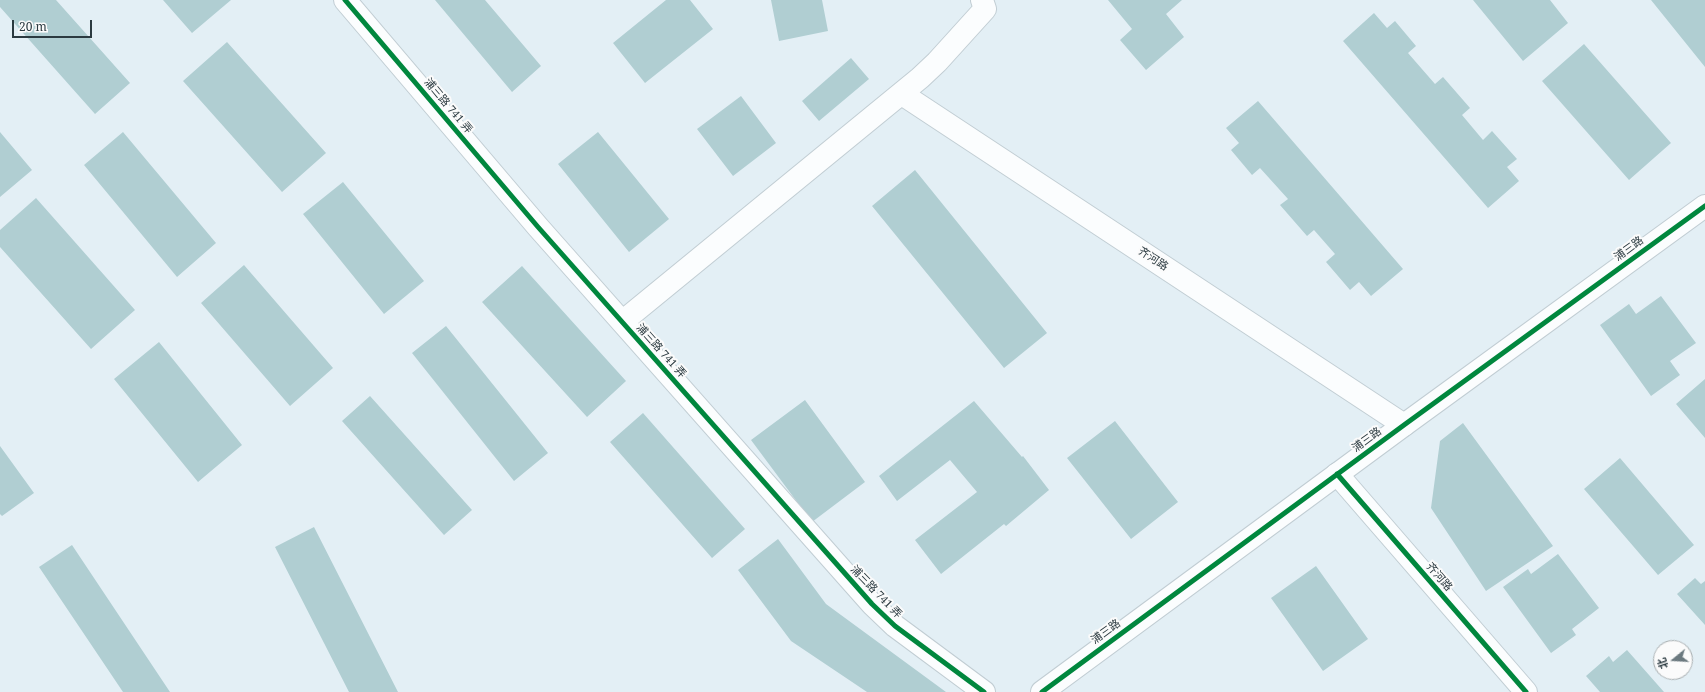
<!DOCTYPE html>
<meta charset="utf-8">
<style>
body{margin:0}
#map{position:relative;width:1705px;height:692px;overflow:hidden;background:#e3eff5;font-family:"Noto Serif","Noto Sans SC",serif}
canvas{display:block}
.north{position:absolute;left:1653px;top:640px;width:40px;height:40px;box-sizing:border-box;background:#fbfbfb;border:1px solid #a8aeb0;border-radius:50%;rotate:252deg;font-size:11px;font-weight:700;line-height:16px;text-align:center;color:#2b3a40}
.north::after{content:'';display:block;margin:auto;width:14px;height:18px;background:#6b797f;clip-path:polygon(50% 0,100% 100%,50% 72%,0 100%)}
.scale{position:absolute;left:12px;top:20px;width:80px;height:18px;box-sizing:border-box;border:2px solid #2b3a40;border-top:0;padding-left:5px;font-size:12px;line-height:14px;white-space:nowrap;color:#2b3a40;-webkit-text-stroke:3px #fbfbfb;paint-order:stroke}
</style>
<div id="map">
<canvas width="1705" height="692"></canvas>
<div class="north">北</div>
<div class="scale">20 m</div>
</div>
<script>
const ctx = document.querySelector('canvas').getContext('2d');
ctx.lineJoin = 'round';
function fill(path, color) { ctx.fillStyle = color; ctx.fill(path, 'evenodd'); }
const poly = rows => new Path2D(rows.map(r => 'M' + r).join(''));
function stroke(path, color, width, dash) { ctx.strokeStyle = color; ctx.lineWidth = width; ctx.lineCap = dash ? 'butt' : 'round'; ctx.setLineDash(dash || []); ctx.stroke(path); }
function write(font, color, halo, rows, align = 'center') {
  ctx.font = font + ' "Noto Serif","Noto Sans SC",serif'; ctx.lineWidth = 4; ctx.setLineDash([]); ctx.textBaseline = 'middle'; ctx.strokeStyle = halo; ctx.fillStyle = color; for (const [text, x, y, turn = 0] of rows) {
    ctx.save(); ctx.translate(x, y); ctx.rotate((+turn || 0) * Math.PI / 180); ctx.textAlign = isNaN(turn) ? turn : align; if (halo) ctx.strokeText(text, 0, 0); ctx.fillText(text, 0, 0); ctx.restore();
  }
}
fill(poly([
 [0,0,56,0,130,83,95,114,0,7],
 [163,0,231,0,192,33],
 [435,0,485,0,541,66,512,92],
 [666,0,690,0,713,29,645,83,613,43],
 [771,0,822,0,828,31,779,41],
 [1108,0,1182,0,1166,14,1184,37,1146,70,1120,40,1132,29],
 [1473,0,1550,0,1568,23,1523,61],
 [1651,0,1705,0,1705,67],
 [1374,13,1387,28,1395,21,1416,46,1408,53,1435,84,1443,77,1470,108,1462,115,1483,140,1492,131,1517,159,1507,167,1519,181,1488,208,1343,41],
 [227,42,326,153,282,192,183,81],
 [1584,44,1671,143,1629,180,1542,81],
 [851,58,869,79,819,121,802,101],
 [741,96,776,143,733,176,697,129],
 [1258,101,1403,269,1371,296,1359,282,1350,290,1326,262,1335,254,1314,230,1307,236,1280,205,1288,199,1260,168,1252,175,1231,150,1239,143,1226,128],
 [0,132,32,170,0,197],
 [123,132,216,243,177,277,84,165],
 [598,132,669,219,629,252,558,164],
 [915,170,1047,333,1004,368,872,206],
 [343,182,424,281,384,314,303,214],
 [36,198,135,310,91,349,0,247,0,230],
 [244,265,333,368,290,406,201,303],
 [522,266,626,381,587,417,482,302],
 [1661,296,1696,343,1670,361,1680,375,1651,396,1600,325,1629,304,1636,314],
 [446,326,548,453,514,481,412,353],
 [159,342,242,445,198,482,114,379],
 [1705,379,1705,438,1676,404],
 [370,396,472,510,444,535,342,421],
 [805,400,865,482,812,522,751,440],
 [974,401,1022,457,1023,456,1049,490,1006,526,1004,524,941,574,915,540,977,492,950,460,897,501,879,476],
 [643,413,745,529,712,558,610,442],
 [1115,421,1178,502,1131,539,1067,458],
 [1463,423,1553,546,1486,591,1431,508,1440,441],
 [0,446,34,493,2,516,0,514],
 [1620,458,1694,545,1658,575,1584,489],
 [314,527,398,692,349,692,275,547],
 [778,539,826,604,946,692,867,692,791,641,738,570],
 [72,545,170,692,123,692,39,567],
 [1558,554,1599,608,1572,629,1576,635,1551,653,1503,587,1528,569,1531,574],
 [1316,566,1368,639,1323,671,1271,598],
 [1695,578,1701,584,1705,581,1705,625,1677,594],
 [1627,650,1664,692,1600,692,1586,676,1609,656,1613,662]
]), '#b0ced2');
const minor = poly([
 [345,0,538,227,872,604,895,626,984,692],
 [902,94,1404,425],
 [622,322,920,78,937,62,985,9,982,0],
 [1337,474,1526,692]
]);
const tertiary = poly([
 [1042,692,1404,425,1705,206]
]);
stroke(minor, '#c1cdd3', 24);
stroke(tertiary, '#c1cdd3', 24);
stroke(minor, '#fbfdfe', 22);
stroke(tertiary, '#fbfdfe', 22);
stroke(poly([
 [345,0,538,227,872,604,895,626,984,692],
 [1337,474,1526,692],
 [1042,692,1404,425,1705,206]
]), '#00873e', 5);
write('11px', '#2b3a40', '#fbfbfb', [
 ["浦三路 741 弄",448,106,50],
 ["浦三路",1629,249,-36],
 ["齐河路",1153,259,33],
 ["浦三路 741 弄",661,351,48],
 ["浦三路",1367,440,-36],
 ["齐河路",1439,577,49],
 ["浦三路 741 弄",876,592,46],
 ["浦三路",1106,632,-36]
]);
</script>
